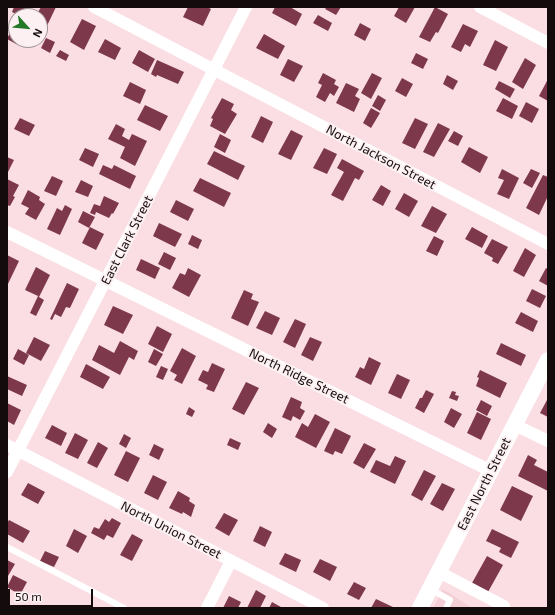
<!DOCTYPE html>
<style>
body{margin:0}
#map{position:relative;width:555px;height:615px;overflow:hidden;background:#fbdee3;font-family:"Exo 2",sans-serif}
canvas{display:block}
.frame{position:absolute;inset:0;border:8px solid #140b0d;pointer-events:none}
.north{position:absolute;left:8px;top:8px;width:40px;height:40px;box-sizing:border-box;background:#fcf0f2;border:1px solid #9f9496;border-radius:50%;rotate:117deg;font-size:11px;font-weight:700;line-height:16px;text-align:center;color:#140b0d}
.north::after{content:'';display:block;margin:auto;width:14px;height:18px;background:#237926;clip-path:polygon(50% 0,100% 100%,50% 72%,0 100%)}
.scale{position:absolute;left:8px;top:589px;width:85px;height:18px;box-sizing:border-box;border:2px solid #140b0d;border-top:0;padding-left:5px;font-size:12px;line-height:14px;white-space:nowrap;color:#140b0d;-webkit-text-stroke:3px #fcf0f2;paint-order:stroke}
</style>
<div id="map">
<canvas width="555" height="615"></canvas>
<div class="frame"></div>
<div class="north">N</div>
<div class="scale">50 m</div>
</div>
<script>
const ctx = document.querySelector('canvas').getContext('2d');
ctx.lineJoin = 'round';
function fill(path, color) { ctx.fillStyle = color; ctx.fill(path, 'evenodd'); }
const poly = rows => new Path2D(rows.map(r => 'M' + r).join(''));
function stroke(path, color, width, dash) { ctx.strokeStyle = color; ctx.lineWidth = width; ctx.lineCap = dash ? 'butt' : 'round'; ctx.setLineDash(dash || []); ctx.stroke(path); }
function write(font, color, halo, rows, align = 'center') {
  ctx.font = font + ' "Exo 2",sans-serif'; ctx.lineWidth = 4; ctx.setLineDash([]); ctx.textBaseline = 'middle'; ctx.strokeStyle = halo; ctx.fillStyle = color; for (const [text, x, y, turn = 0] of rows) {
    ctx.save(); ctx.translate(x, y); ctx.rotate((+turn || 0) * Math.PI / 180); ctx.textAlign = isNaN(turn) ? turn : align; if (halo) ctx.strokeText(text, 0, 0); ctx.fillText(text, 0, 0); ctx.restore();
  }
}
fill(poly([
 [443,589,472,608,433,608]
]), '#f4cfd6');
fill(poly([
 [14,7,29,7,24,16,20,16,12,12],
 [41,7,56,7,45,30,40,27,40,16,36,16],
 [188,7,207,7,211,9,203,26,183,17],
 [275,7,290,7,302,14,296,26,272,13],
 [327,7,341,7,336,15,325,9],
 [399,7,415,7,406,23,394,16],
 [435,7,448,14,438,33,436,32,430,42,419,37],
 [318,15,332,23,328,31,313,23],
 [82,19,96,26,84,50,70,42],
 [360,23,371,29,365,41,354,35],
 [14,24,16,25,16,40,18,40,16,44,7,39],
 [463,24,478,31,470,47,465,44,461,52,451,47],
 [264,34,285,46,278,59,256,48],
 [46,38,55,42,50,53,41,48],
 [105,39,121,48,115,60,98,52],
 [495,40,508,47,496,71,483,65],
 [60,50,69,55,66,61,56,56],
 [139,50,155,59,148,72,132,63],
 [416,53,428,59,423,69,411,63],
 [525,58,536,65,523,89,512,82],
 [288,59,303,66,294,82,280,75],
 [157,60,184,72,178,84,157,75,156,77,151,74],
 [323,73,336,80,334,84,339,87,334,96,330,93,325,102,316,97,322,85,318,83],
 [372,73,382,78,371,99,361,93],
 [447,75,458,81,453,90,443,84],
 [402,78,413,84,406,97,395,91],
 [548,79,548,101,539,96],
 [499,81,515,89,510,98,495,89],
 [130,82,146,90,140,104,123,96],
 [346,83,359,89,355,96,360,99,354,112,336,103],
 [378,95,386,100,380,111,372,106],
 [222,98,234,104,231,110,237,114,225,134,210,126,213,119,211,118],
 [503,98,518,106,512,119,496,111],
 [526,102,539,109,532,123,519,116],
 [145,105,168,116,160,131,137,120],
 [371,108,380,113,371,128,363,123],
 [261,116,273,122,263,143,251,137],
 [20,118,35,125,29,136,14,129],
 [415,118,428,124,415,149,402,143],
 [438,123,450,129,434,157,423,152],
 [116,124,125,129,122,136,129,140,132,134,147,141,135,166,120,158,125,147,108,139],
 [291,130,303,136,291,160,278,154],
 [454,131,463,136,458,146,448,141],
 [220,134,231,140,225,153,214,147],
 [469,147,488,157,480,173,461,162],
 [85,148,99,154,93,167,79,160],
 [324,148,337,154,327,174,313,168],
 [214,151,245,166,238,180,207,164],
 [7,157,14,160,7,174],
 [342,159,364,171,359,180,355,178,343,201,331,195,344,172,337,168],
 [103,165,112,169,114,165,136,176,130,189,99,174],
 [502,169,519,178,509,199,497,194,504,180,498,178],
 [531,169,540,173,532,188,523,183],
 [543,175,548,177,548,196,539,215,526,208],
 [52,176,63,181,56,196,44,191],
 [200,178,231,193,224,207,193,191],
 [7,179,19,185,13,196,15,197,10,206,7,205],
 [81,180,93,186,88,197,75,192],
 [381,185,391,191,383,206,372,200],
 [28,190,40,197,39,200,45,204,36,220,25,214,29,208,21,204],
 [404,193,418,201,409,217,395,209],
 [104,196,119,203,113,214,112,213,109,218,96,212,95,215,90,213,94,204,100,206],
 [176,200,194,209,188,221,170,212],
 [65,205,72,209,60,235,47,229,57,208,62,211],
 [432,206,447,214,436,233,421,226],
 [83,211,95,217,89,228,78,222],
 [159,223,182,234,175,247,153,236],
 [90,227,104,234,96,250,82,243],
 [472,227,488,236,482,248,465,239],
 [192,235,202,240,198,249,188,244],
 [434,236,444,241,437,256,426,251],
 [492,239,508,247,498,264,492,261,493,258,484,253],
 [525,248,536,255,524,277,513,271],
 [164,252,176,258,170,270,158,264],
 [7,255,19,261,7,286],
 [141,259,160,268,155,279,136,270],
 [36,267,50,275,39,297,44,300,36,316,30,313,38,296,25,290],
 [188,268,201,275,189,297,172,288,180,273,185,275],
 [546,268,548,269,548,286,539,281],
 [67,283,79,289,70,308,66,307,61,317,55,314,52,320,50,319],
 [532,289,546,296,540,308,526,301],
 [244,290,253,294,251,299,259,302,248,326,231,318],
 [113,306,133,315,123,334,104,325],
 [265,311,280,318,272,335,256,328],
 [521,312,538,321,533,332,515,323],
 [295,319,306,324,295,348,283,342],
 [157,326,172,334,163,352,148,344],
 [34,337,50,345,41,361,26,353],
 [310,337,322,342,313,361,301,355],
 [120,341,138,351,134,360,129,357,120,375,92,360,99,345,114,353],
 [501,343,526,355,521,366,496,354],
 [182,348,196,356,182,384,174,380,177,375,170,371],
 [18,349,29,355,24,365,13,359],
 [154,349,163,354,156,366,148,362],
 [369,357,381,363,371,385,355,377,360,367,364,369],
 [212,363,225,369,214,392,206,389,208,385,198,380,203,370,208,372],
 [86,364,110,377,103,389,80,377],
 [161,366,168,369,163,380,156,377],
 [480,370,507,383,500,398,476,386,479,378,477,377],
 [397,374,410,380,401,399,388,393],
 [7,376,27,385,22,396,7,389],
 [246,382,259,388,244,415,232,409],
 [426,390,434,394,424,413,415,408,420,398,422,398],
 [452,391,456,392,455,395,459,396,457,401,449,398],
 [291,397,302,402,300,408,305,411,300,420,293,416,291,421,282,417],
 [481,400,492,406,487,416,476,410],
 [547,400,548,400,548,417,540,413],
 [7,403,21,410,14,425,7,421],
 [189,407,195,411,192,417,186,414],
 [451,408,462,414,454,428,444,422],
 [477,412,491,419,481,440,467,433],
 [315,414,330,422,316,448,295,437,302,423,308,427],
 [268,423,277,429,272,438,263,432],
 [52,425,67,433,61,446,45,438],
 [335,428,351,436,342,454,335,451,333,455,324,451],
 [75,433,88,440,78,459,65,453],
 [124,434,131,438,126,448,119,444],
 [230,438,241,443,238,450,227,445],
 [98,442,108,448,97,468,87,463],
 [364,443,376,449,364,469,353,463],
 [154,444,164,449,159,460,149,455],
 [126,451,140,458,128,482,114,475],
 [528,455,537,460,534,465,548,472,548,491,518,476],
 [395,456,406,461,395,484,370,472,376,460,390,466],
 [424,470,436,476,422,501,411,495],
 [153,475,167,482,158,500,144,493],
 [28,483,45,492,38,504,21,495],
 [442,483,455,489,443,511,430,504],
 [512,486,533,496,521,521,500,510],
 [178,491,190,498,189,501,195,505,191,517,183,512,182,514,169,508],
 [224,513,238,520,229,536,215,528],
 [112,518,121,523,113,538,107,535,104,540,91,533,94,527,99,529,105,519,109,522],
 [9,520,30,531,23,543,7,534,7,523],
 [260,526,272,532,265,547,253,541],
 [74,529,87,536,78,553,66,546],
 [492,529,519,542,511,558,499,552,501,548,486,541],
 [132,534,143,540,132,561,120,555],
 [45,551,59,557,54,567,40,561],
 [285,553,301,560,296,572,279,564],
 [487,556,503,565,488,592,472,583],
 [320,559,337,567,330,581,313,572],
 [7,560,15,564,8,576,7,575],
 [13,575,27,582,20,595,7,587],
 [354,582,366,588,359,600,347,594],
 [256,590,266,596,260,608,247,608],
 [229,596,241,602,238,608,223,608],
 [376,599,395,608,371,608],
 [272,602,281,607,281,608,269,608]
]), '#7d394b');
stroke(poly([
 [7,547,124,608],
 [430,589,450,600,446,608]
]), '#fff', 6);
stroke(poly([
 [94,7,548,244],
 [480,7,548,43],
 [7,232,491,471],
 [515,425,548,441],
 [7,445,323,608],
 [7,472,246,7],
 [439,572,504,606],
 [207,608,231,561]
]), '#fff', 12);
stroke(poly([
 [420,608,548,360]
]), '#fff', 16);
write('13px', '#140b0d', '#fcf0f2', [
 ["North Jackson Street",381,157,28],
 ["East Clark Street",127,240,-63],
 ["North Ridge Street",299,376,26],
 ["East North Street",484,484,-63],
 ["North Union Street",171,530,27]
]);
</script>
